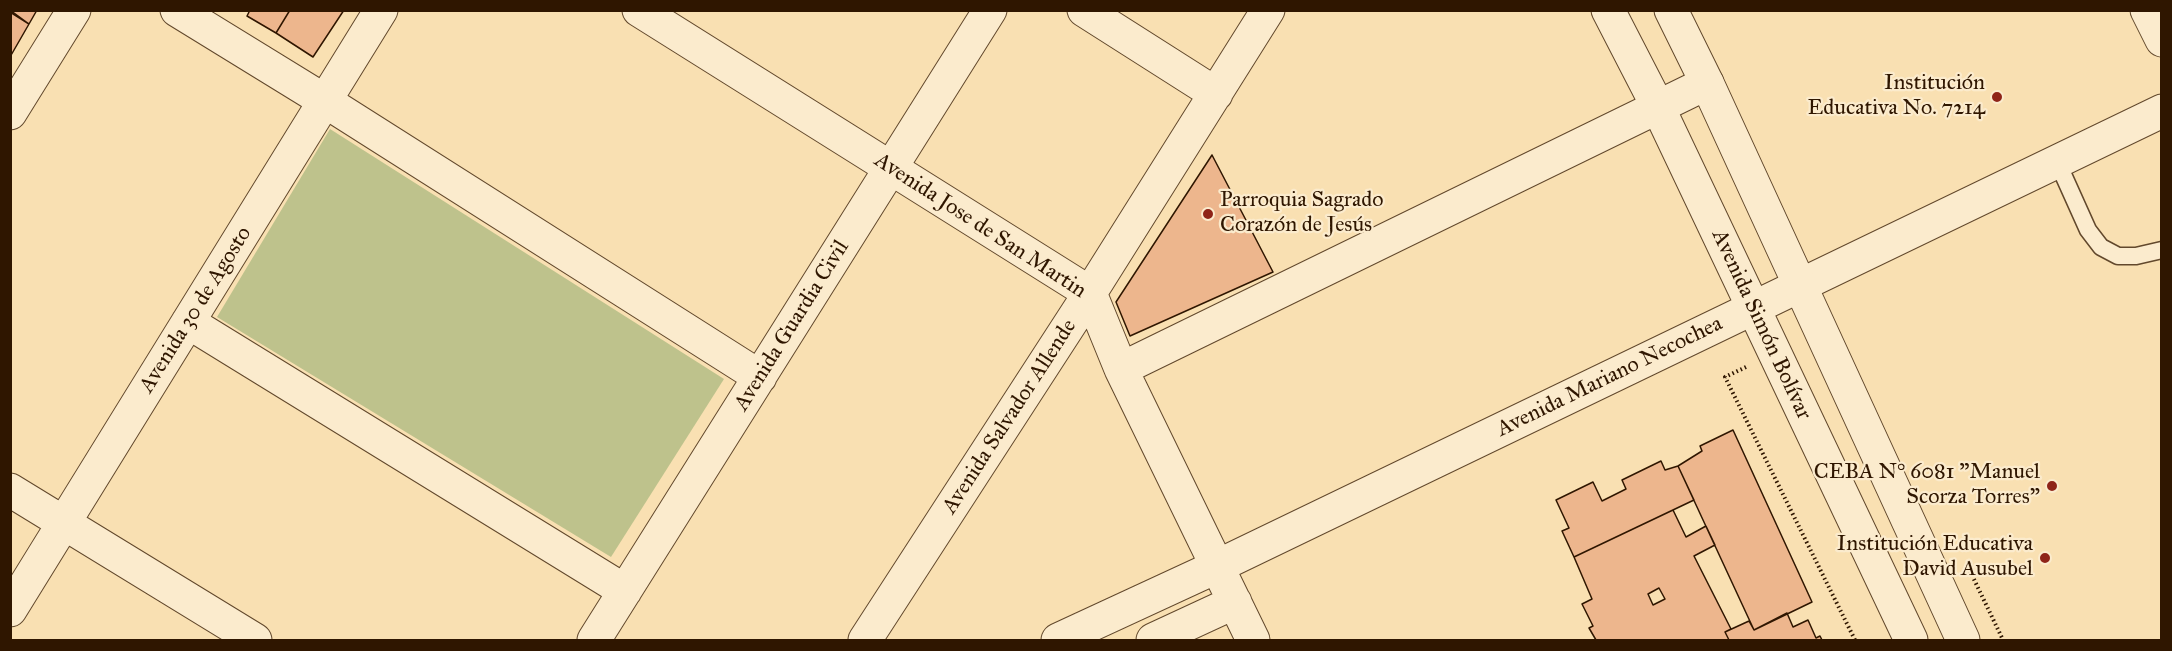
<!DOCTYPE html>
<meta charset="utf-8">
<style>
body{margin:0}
#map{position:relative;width:2172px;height:651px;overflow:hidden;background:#f9e0b2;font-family:"IM FELL Great Primer",serif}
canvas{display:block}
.frame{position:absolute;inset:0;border:12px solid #2f1600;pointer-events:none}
</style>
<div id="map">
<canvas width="2172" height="651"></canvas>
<div class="frame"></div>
</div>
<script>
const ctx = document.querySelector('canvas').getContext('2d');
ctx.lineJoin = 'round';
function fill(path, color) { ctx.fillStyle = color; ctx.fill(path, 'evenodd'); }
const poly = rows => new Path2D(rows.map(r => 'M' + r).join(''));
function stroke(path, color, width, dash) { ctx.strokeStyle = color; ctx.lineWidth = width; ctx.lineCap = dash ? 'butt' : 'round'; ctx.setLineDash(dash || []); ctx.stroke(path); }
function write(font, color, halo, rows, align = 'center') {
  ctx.font = font + ' "IM FELL Great Primer",serif'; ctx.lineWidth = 4.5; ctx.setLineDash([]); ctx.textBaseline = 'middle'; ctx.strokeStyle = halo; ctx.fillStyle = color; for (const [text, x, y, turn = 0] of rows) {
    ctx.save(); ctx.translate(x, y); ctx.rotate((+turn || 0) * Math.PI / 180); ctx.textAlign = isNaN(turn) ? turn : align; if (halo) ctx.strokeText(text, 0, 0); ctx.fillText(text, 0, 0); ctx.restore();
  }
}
fill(poly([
 [330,129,724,379,611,557,217,317]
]), '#bec28c');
const building = poly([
 [10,10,37,10,29,24,10,10],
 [250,10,290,10,276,33,247,16,250,10],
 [290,10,344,10,313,57,276,33,290,10],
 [10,12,29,24,10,57,10,12],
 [1212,155,1273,272,1130,336,1116,302,1212,155],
 [1733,430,1812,602,1754,630,1678,466,1702,451,1700,446,1733,430],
 [1661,461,1665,470,1678,466,1694,500,1574,557,1562,531,1569,528,1556,500,1593,482,1602,501,1626,489,1622,480,1661,461],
 [1673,510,1686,537,1706,526,1715,545,1694,556,1731,629,1725,632,1729,640,1596,640,1589,628,1593,626,1582,604,1592,599,1574,557,1673,510],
 [1659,588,1665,599,1653,605,1648,594,1659,588],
 [1787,613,1793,627,1808,620,1816,638,1820,636,1822,640,1729,640,1725,632,1749,621,1754,630,1787,613]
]);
fill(building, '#edb68d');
stroke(building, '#2f1600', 1.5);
const service = poly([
 [2057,161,2088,230,2101,247,2118,256,2136,256,2162,250]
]);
const minor = poly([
 [177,10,325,101,760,377],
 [639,10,1090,293,1121,369,1253,640],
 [1084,10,1216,94],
 [2147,10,2162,40],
 [10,113,74,10],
 [188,322,625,591],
 [1121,369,1707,83],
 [10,490,255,640],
 [10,610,381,10],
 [594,640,990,10],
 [865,640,1090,293,1268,10],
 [1058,640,1218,566,2162,111],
 [1153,640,1235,602]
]);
const tertiary = poly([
 [1608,10,1658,107,1911,640],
 [1671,10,1707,83,1963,640]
]);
stroke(service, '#62482c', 19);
stroke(minor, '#62482c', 35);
stroke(tertiary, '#62482c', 35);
stroke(poly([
 [1746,367,1725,377,1855,640],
 [1970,571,2003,640]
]), '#2f1600', 4, [1.5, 3]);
stroke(service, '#fbebcd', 16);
stroke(minor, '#fbebcd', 33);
stroke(tertiary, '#fbebcd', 33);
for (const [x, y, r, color] of [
 [1997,97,6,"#8f2418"],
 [1208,214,6,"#8f2418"],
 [2052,486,6,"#8f2418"],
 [2045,558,6,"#8f2418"]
]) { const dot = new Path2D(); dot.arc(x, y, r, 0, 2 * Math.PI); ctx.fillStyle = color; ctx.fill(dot); stroke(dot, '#fbebcd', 2); }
write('22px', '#2f1600', '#fbebcd', [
 ["Institución",1985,84],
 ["Educativa No. 7214",1985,109],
 ["Parroquia Sagrado",1220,201,"left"],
 ["Corazón de Jesús",1220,226,"left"],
 ["CEBA N° 6081 \"Manuel",2040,473],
 ["Scorza Torres\"",2040,498],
 ["Institución Educativa",2033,545],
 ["David Ausubel",2033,570]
], 'right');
write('22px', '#2f1600', '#fbebcd', [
 ["Avenida Jose de San Martin",980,226,33],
 ["Avenida 30 de Agosto",196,310,-58],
 ["Avenida Simón Bolívar",1761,325,65],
 ["Avenida Guardia Civil",792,326,-58],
 ["Avenida Mariano Necochea",1610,377,-26],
 ["Avenida Salvador Allende",1010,417,-57]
]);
</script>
